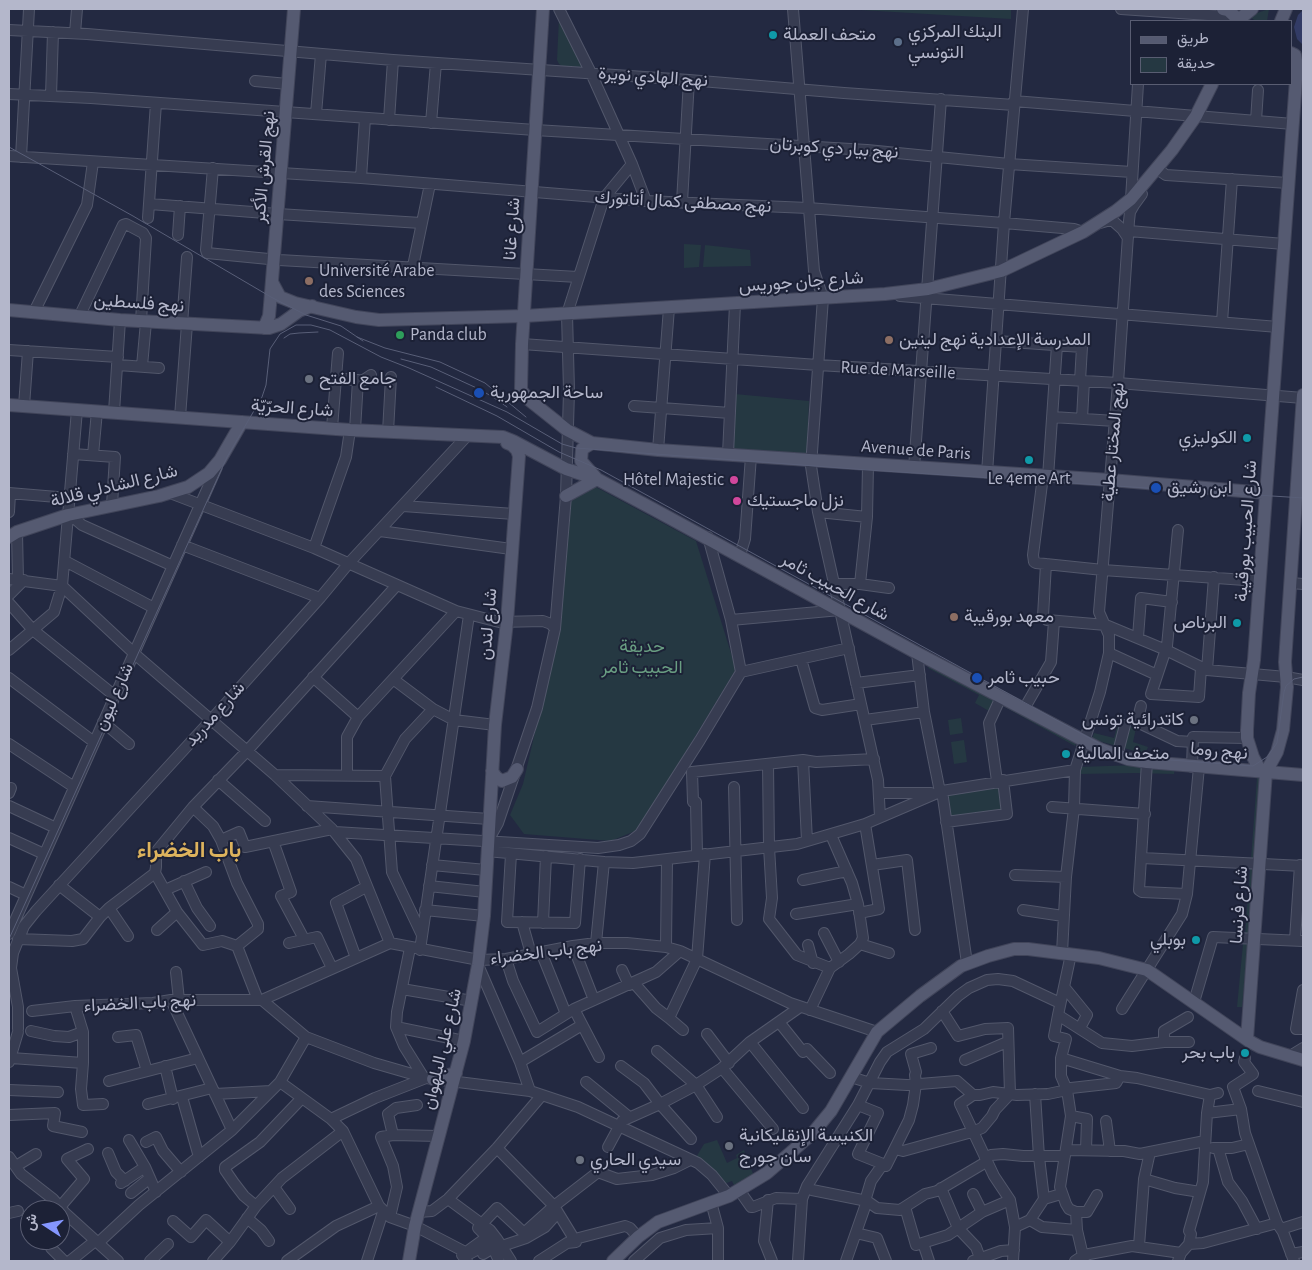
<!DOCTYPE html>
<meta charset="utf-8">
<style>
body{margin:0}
#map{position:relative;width:1312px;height:1270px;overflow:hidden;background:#232941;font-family:"Alegreya Sans",Vazirmatn,sans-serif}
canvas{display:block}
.frame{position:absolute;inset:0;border:10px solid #b4b7cb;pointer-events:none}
.legend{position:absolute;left:1130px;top:20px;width:162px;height:65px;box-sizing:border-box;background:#1c2136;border:1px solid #595d72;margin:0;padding:6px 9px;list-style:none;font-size:15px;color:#b4b7cb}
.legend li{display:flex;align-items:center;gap:10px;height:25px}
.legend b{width:25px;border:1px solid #595d72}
.north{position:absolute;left:20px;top:1200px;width:50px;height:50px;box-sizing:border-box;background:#1c2136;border:1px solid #595d72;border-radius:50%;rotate:281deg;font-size:14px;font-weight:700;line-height:20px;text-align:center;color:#b4b7cb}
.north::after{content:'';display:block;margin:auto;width:18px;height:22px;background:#8597ff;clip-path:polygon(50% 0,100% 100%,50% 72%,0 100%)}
</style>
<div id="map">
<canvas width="1312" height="1270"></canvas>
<div class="frame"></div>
<ul class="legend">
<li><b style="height:6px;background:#555a71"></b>طريق</li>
<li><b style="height:14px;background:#253842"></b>حديقة</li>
</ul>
<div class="north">ش</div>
</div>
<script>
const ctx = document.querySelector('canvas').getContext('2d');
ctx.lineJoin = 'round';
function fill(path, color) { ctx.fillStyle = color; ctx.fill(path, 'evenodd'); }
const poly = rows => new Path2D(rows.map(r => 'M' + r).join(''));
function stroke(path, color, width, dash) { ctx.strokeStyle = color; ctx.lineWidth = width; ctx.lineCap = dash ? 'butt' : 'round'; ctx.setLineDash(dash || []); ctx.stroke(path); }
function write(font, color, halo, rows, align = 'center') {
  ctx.font = font + ' "Alegreya Sans",Vazirmatn,sans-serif'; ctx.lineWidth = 4; ctx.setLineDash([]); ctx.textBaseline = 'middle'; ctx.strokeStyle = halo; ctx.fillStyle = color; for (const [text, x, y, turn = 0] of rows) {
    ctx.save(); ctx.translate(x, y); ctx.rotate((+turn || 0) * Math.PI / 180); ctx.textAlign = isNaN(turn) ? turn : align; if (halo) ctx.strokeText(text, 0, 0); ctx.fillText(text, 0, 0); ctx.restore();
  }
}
fill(poly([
 [844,9,1011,9,1011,19],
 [1269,9,1267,21,1256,21,1248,16],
 [559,18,582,65,580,67,562,66,559,64,557,60],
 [684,244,701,245,699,267,684,268],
 [705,245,750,250,751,266,703,267],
 [735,394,809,401,807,456,732,451],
 [594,486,696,541,736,669,644,821,635,831,611,841,524,834,510,815,523,784,559,629,571,499],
 [931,662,996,696,989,711,975,703,979,695,928,668],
 [1006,702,1077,741,1075,746,1003,706],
 [961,718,963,733,950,735,948,720],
 [1118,723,1136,728,1133,742,1148,747,1145,754,1092,739,1094,733,1114,738],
 [964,740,967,762,954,764,951,742],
 [1136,765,1175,767,1174,774,1136,773,1079,774,1079,767],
 [1257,778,1264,778,1258,860,1251,859],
 [1001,783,1005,813,948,821,944,791],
 [1250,869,1257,870,1252,937,1245,936],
 [1243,944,1248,945,1242,1007,1237,1007],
 [717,1140,727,1163,737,1158,736,1155,744,1150,755,1179,736,1190,732,1181,721,1185,695,1159,704,1144]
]), '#253842');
fill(poly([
 [1303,10,1303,45,1297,39,1294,27,1298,15]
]), '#323b65');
const minor = poly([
 [559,9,591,73,632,164,646,201],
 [793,9,814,271,823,298,811,466,818,512,878,780,880,817],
 [1121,9,1223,16,1233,15],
 [9,30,87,34,393,60,689,80,844,93,1014,105],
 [75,33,77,9],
 [255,81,288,84],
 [9,94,91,98,535,130,867,150,1009,164,1132,172],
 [51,96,53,32],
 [1014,101,1293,124],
 [316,114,321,54],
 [389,120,393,60],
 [1256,121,1258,90],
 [431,123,436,63],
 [9,156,361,178,646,201,808,208,1004,223,1074,229,1083,232],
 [21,157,29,9],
 [213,168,206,250,207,253,279,260,578,277],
 [1160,171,1166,175,1288,183],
 [361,178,365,118],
 [1131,199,1138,84],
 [682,202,689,80],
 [150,204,278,214,421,223],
 [148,218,156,103],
 [1100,223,1107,221,1113,221,1122,229,1128,238],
 [1129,231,1284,244],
 [178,235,180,206],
 [413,266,430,184],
 [900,296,1278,327],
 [34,312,87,205,93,162],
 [79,317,123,225,126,224,143,233,146,238,141,321],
 [1222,322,1232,179],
 [182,324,187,257],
 [997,341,1082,347,1080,381],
 [522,344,818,365,1118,383,1303,398],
 [9,350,118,357],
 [118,365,159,368],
 [142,366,146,322],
 [336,378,362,381,371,375],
 [24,406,28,351],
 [634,406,730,413],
 [114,412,120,320],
 [180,417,187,324],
 [1053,417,1115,421],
 [1082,419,1084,381],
 [332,428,338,353],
 [355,430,358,380],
 [388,432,391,377],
 [658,450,669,308],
 [73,454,115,457,112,505],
 [728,454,735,304],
 [93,455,97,411],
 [914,468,941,99],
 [987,473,1004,223,1023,9],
 [1043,476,1033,555,1034,562,1036,563,1103,570,1259,581],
 [1048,477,1057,345],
 [9,493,69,498],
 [170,493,314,548,456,611,499,622,543,621,551,624,555,629],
 [403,506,514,514],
 [9,512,10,494],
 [818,512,867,517],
 [72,514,75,519,82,525,173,566],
 [1178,530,1167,646,1151,694,1199,697,1201,668],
 [380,531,511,549],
 [17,532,18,580],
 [182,545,320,598],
 [314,548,346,457,350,430],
 [740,555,745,539,751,456],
 [65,561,154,608],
 [1046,564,1043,616,1047,620,1106,625,1166,650,1207,670,1286,677,1303,680],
 [9,579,62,586,137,656,275,775,332,829,356,859,390,943],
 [1291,583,1303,584],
 [834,584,860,584,889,588],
 [860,584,867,517,868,465],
 [9,595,24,580],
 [9,603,33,630,115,696],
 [731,620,840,610],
 [1138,637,1141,598,1172,602],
 [9,650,54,612,62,586,77,410],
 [917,653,924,712,940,792],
 [1109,653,1157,675],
 [801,659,815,708,822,710,861,704],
 [1207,670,1214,577],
 [741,672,849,648],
 [313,677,358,717],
 [9,678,94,742],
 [393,679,433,709,454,720,495,725],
 [856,683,920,675],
 [1141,706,1137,722,1177,741,1193,742],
 [1024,709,1051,662,1054,621],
 [865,720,924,712],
 [103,722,129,744],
 [9,744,74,787],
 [1117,756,1125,725],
 [803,760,807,841],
 [1147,762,1139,890,1142,892,1187,894],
 [768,764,769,847,772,898,769,919,797,955,830,968],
 [1192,767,1193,737,1247,738],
 [275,775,385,776],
 [347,775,347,737,358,717,456,611],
 [218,780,265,821],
 [997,781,989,723,1001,697],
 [734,787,737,920],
 [942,791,967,963],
 [9,793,11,788],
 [879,793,931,793],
 [9,806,56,828],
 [307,806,489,819],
 [193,807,213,826,221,840,239,832,245,847,332,829],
 [1052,807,1145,814],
 [946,822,1007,814,1003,780],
 [335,832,598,848,619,845,631,841,640,834,700,740,741,672,731,620,708,537],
 [9,838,44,854],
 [489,839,498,823,537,708,555,629,566,496,569,391,567,314,604,198,632,164],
 [221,840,237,883,258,924,258,929,237,946,258,1000],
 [273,841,291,892,281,896,304,939],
 [487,851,604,862,633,863,797,844,865,824,942,791,1075,770],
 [511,854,507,922,575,923,580,859],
 [697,855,696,802,693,802,692,772,803,760,816,762,874,759],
 [1142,858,1303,866],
 [432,865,486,870],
 [872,865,907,860,915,930],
 [155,873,177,912,203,945,222,941,237,946],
 [1015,875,1066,877],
 [803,880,847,871],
 [184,881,197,908,210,926],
 [59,885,100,917],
 [429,886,485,892],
 [9,887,26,895],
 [165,890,206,872],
 [109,908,128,936],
 [425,910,484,916],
 [1023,910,1063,916],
 [859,913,879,909,865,824],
 [796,914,858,904],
 [522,922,531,954],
 [543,923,546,856],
 [157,930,177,912],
 [824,933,839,962],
 [9,934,217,467],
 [422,935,392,872,385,776,405,739,433,709],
 [18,939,72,941,83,939,100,917,109,908,155,873,156,867,156,852,193,807,247,751,397,585],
 [1295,940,1300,865],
 [289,943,317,937,332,968],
 [596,943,604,862],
 [860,944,889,953],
 [808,945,813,963],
 [573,946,594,1000],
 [666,947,667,860],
 [410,948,397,1012,396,1027,404,1046,424,1078],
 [420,950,469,615],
 [541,952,566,1014],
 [1062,953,1066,877,1074,808,1075,770,1100,692,1109,653,1109,635,1099,612,1118,383,1129,221,1130,212,1134,205,1142,194],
 [1071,954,1058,1015,1102,1043,1132,1046,1164,1042,1189,1042],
 [356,958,336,903,366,887],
 [506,959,513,981,537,1032,574,1009,656,972,680,951],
 [478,965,520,1062,530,1091],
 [622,970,629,985],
 [176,972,179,1000],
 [634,983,656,1008,669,1018],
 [1065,988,1087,1015,1080,1028],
 [402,989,472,1001],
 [1303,990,1296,1029,1303,1029],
 [171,1000,232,1130],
 [262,1000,306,1037,374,1063,426,1078,530,1091,578,1107,698,1163,712,1175,729,1196],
 [1194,1002,1213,937,1303,941],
 [75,1006,83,1032,83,1063,81,1089,83,1105,103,1104],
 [574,1009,599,1057],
 [1122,1009,1182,914,1187,894,1199,767],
 [810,1010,830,968,849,954,860,944,863,938,858,904,852,883,831,835],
 [32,1011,75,1006,153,1003,171,1000,262,1000,390,943,479,960,506,959,573,946,596,943,627,943,666,947,680,951,790,1003,877,1032],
 [1058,1015,1054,1036,1066,1039,1061,1058,1061,1076,1067,1090,1071,1116,1060,1187,1066,1204,1069,1209,1076,1212,1087,1212,1097,1195],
 [779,1022,803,1052,807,1049,830,1073],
 [396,1027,464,1041],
 [18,1029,18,1007,11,968,13,953,24,926,36,911,211,720,320,598,349,563,467,436],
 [683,1030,669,1018,697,959,705,854],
 [31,1031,54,1036,69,1037,83,1032],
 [707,1034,729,1063],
 [118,1037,136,1035,147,1071],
 [750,1042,803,1108],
 [1164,1042,1164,1031,1188,1017],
 [657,1051,696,1085,717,1117],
 [1290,1056,1303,1048],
 [11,1058,83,1063],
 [1061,1058,1120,1076,1137,1078,1210,1095,1218,1093],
 [1245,1058,1244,1062,1253,1074,1233,1087,1241,1109,1245,1133,1266,1193,1277,1223,1283,1232,1294,1261],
 [965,1060,1007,1042],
 [9,1062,18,1032],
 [520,1062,582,1025],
 [165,1066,173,1099],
 [621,1066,644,1083,660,1104,691,1139],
 [722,1068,773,1129],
 [851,1077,870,1083,907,1085,957,1081,973,1095,980,1095,993,1092,1017,1095,1048,1094,1067,1090,1071,1088,1116,1083,1120,1076],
 [109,1081,198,1058],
 [280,1082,331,1119,343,1131,379,1206,390,1217,415,1226,469,1254,497,1239,511,1261],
 [586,1082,629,1117],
 [9,1090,58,1092],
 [1258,1091,1303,1102],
 [215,1094,271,1091],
 [1035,1094,1039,1157,1044,1199],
 [973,1095,960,1104,994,1176,1010,1200,1015,1227,1013,1261],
 [182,1097,199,1157],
 [148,1104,212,1088],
 [858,1105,878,1113,858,1154,883,1164],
 [1207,1113,1241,1109],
 [9,1115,55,1113,53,1126,82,1132],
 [1071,1116,1087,1119,1086,1150],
 [331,1119,375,1098,426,1078],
 [1106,1121,1110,1151],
 [393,1135,388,1114,396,1108,417,1105],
 [129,1140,145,1167,156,1192],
 [146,1142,156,1137,163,1151,181,1172],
 [608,1147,622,1121,660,1104,696,1085,722,1068,750,1042,800,1007],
 [497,1148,554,1206],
 [1213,1148,1232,1148,1249,1144],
 [1218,1148,1228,1182,1242,1201,1257,1229],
 [895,1149,903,1151,972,1132,982,1128,992,1116,995,1110,1010,1094,1008,1028,985,1029,958,1036,942,1011],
 [1066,1150,1124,1151,1140,1154,1205,1141],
 [108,1153,116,1172,125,1181],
 [9,1157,21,1174,53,1199,65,1213,118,1261],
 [985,1158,991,1155,1003,1154,1023,1156,1065,1156],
 [16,1166,36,1154],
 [1144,1179,1175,1188,1200,1192],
 [121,1183,145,1167],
 [274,1187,290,1209],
 [941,1188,958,1228,976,1247,980,1258],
 [739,1190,751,1207,753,1207,776,1198,802,1199],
 [812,1190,867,1201,877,1208,900,1210,925,1194,937,1191,986,1162],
 [131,1193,150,1178],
 [973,1194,982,1212],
 [448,1199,490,1230,497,1239],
 [768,1200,764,1241,772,1261],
 [865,1201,871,1181,883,1164,886,1166,909,1120,913,1105,916,1084,915,1075,916,1072,911,1054,931,1048],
 [711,1202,718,1228,718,1261],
 [256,1206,244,1196,234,1183,225,1170,225,1167,260,1142,301,1099],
 [60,1207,84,1179,67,1159,88,1149],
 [905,1207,916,1245,948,1235,982,1212,1010,1200],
 [419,1212,432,1211,448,1199,497,1148,542,1095],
 [1076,1212,1077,1230,1084,1260],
 [9,1213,18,1211],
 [390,1217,397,1187,393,1166,381,1137,393,1135,439,1136],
 [247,1218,261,1230,269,1241],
 [1030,1220,1042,1227,1077,1230],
 [173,1221,191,1237,206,1220,230,1242],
 [1015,1227,1030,1220,1044,1199,1061,1194],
 [1281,1229,1303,1222],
 [856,1233,877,1238,886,1261],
 [571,1240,625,1226,630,1228,638,1237],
 [98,1243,139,1205,232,1130,280,1082,306,1037],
 [923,1243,929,1261],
 [1189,1244,1203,1243,1277,1223],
 [502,1246,526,1238,545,1227,555,1216,554,1206,598,1172,617,1179,652,1175,674,1168,690,1160],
 [1139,1246,1144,1179,1150,1152],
 [51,1248,64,1261],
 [483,1254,493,1248,499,1261],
 [1291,1254,1303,1252],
 [70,1261,95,1241],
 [150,1261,168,1244],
 [213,1261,230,1242,256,1206,282,1178,343,1131],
 [287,1261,336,1226,379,1206],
 [367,1261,383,1212],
 [467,1261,462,1255,487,1237,478,1228,497,1208,524,1233,554,1206,576,1242,567,1243,539,1261],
 [634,1261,660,1238,686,1230,718,1228],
 [798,1261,802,1199,807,1186,858,1105,880,1062,887,1052,924,1029,958,996,969,988,987,980,998,979,1013,981,1060,1003],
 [846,1261,867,1201],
 [973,1261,1001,1251,1014,1250],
 [1075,1261,1084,1255,1132,1246,1181,1253],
 [1178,1261,1181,1253,1189,1244,1191,1234,1189,1231,1203,1182,1207,1113,1210,1095]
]);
const major = poly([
 [543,9,522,344,521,390,528,399,567,430,592,443,658,450,1110,480,1266,493],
 [1223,9,1228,10,1240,21],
 [1237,21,1252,9],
 [1281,21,1286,9],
 [272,282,280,297,295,303,356,317,379,320,524,316,885,294,928,289,1001,271,1083,232,1116,211,1131,199,1172,150,1196,116,1212,84],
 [9,310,120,320,269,328,281,324,299,311,312,306],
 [264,328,269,316,270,305,294,9],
 [9,405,350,430,503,437,513,441,566,469,597,479,655,510,917,653,1100,749,1128,759,1147,762,1303,775],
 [566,496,597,479,581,461,582,449,592,443],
 [9,537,17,532,68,515,159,496,188,487,209,473,220,460,242,422],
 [492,771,496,777,502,781,512,777,517,769],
 [1266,772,1259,768,1253,757,1247,738,1247,730,1249,693,1254,660,1297,66,1295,55,1291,53],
 [1247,1039,1266,772,1277,752,1283,730,1287,687,1285,662,1303,395],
 [433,1079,456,1073],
 [409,1261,415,1226,464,1041,478,965,484,916,495,725,507,622,519,456,517,450,512,445,507,443],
 [613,1261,638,1237,658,1222,729,1196,767,1173,812,1134,831,1111,877,1032,920,996,961,966,988,956,1014,949,1028,949,1099,958,1147,970,1249,1041,1260,1047,1303,1060]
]);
stroke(minor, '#52576b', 12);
stroke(major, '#41455a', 14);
stroke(minor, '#373c51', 10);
stroke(major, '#555a71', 12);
stroke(poly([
 [9,147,133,216,271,297,306,315,341,326,363,341],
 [357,337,385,348,440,362,485,383,526,417],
 [284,338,290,334,299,333,318,332],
 [401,359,431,367,481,390,499,401,507,407],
 [436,387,497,416,559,452,601,470,1111,750,1142,758,1253,766,1267,757,1277,743,1284,692,1286,686,1294,679,1303,677],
 [9,939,227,457,262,397,266,385,270,349,280,334,296,325,311,325,330,330,381,357,409,368,507,412,562,444,576,448,868,470,1303,498]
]), '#595f78', 1);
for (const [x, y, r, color] of [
 [773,35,5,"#0f9aa8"],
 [898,42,5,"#5c6f8a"],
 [309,281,5,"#8d6e63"],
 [400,335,5,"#2e9e5b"],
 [889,340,5,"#8d6e63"],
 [309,379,5,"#6b7280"],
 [479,393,6,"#1a4fb4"],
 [1247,438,5,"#0f9aa8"],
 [1029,460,5,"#0f9aa8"],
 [734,480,5,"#d1479c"],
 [1156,488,6,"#1a4fb4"],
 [737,501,5,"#d1479c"],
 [954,617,5,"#8d6e63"],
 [1237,623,5,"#0f9aa8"],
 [977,678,6,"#1a4fb4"],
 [1194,720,5,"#6b7280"],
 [1066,754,5,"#0f9aa8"],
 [1196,940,5,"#0f9aa8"],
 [1245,1053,5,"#0f9aa8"],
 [729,1146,5,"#6b7280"],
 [580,1160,5,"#6b7280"]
]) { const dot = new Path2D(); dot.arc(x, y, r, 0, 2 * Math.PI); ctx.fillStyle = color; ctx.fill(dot); stroke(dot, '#1c2136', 2); }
write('18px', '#b4b7cb', '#1c2136', [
 ["البنك المركزي",908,32],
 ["التونسي",908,53],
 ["متحف العملة",783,35],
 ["Université Arabe",319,271],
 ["des Sciences",319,292],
 ["Panda club",410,335],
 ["المدرسة الإعدادية نهج لينين",899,340],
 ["جامع الفتح",319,379],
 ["ساحة الجمهورية",490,393],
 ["الكوليزي",1237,438,"right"],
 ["Le 4eme Art",1029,479,"center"],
 ["Hôtel Majestic",724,480,"right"],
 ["ابن رشيق",1167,488],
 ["نزل ماجستيك",747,501],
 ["معهد بورقيبة",964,617],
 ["البرناص",1227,623,"right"],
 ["حبيب ثامر",988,678],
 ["كاتدرائية تونس",1184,720,"right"],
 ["متحف المالية",1076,754],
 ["بوبلي",1186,940,"right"],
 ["باب بحر",1235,1053,"right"],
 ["الكنيسة الإنقليكانية",739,1136],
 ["سان جورج",739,1157],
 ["سيدي الحاري",590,1160]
], 'left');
write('18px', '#b4b7cb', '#1c2136', [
 ["نهج الهادي نويرة",653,77,4],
 ["نهج بيار دي كوبرتان",834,148,4],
 ["نهج القرش الأكبر",264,167,-85],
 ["نهج مصطفى كمال أتاتورك",683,202,3],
 ["شارع غانا",512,229,-86],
 ["شارع جان جوريس",801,282,-4],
 ["نهج فلسطين",139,303,4],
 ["Rue de Marseille",898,370,3],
 ["شارع الحرّيّة",292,408,4],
 ["نهج المختار عطية",1113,442,-85],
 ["Avenue de Paris",916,450,4],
 ["شارع الشادلي قلالة",114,486,-14],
 ["شارع الحبيب بورقيبة",1246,531,-86],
 ["شارع الحبيب ثامر",835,587,29],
 ["شارع لندن",488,624,-85],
 ["شارع ليون",114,697,-66],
 ["شارع مدريد",215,714,-48],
 ["نهج روما",1219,751,5],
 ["شارع فرنسا",1239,905,-86],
 ["نهج باب الخضراء",546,952,-7],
 ["نهج باب الخضراء",140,1003,-3],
 ["شارع علي البلهوان",442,1049,-77]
]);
write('18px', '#699e82', '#1c2136', [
 ["حديقة",642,647],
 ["الحبيب ثامر",642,668]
]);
write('bold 22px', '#ddb35d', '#1c2136', [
 ["باب الخضراء",189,850]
]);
</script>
